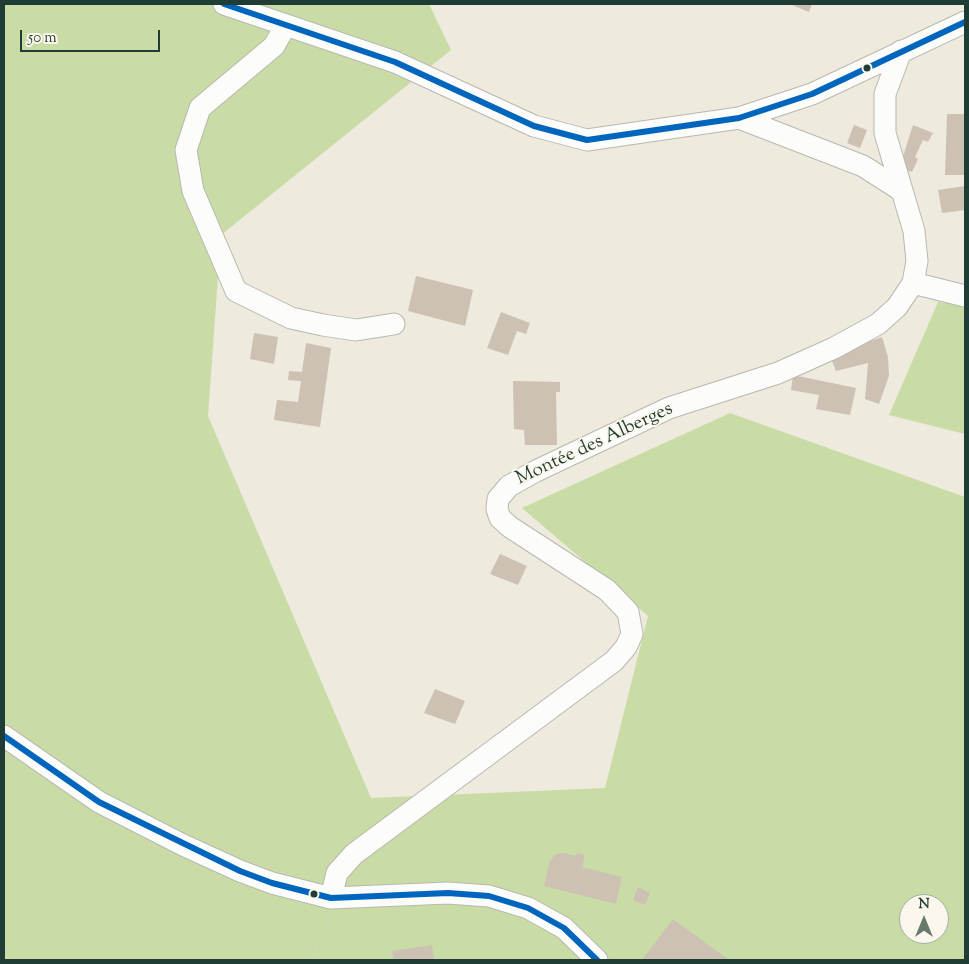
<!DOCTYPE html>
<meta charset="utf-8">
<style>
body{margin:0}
#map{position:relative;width:969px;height:964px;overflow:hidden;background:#eeeadd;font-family:"Sorts Mill Goudy",serif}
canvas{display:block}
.frame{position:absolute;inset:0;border:5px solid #1f3d34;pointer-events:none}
.north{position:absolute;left:899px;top:894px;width:50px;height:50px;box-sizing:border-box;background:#fbf7ec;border:1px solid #a3ada2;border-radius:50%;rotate:0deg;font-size:14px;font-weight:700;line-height:20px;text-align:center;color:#1f3d34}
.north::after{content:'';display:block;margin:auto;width:18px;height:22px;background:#677a6f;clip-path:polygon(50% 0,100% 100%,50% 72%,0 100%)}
.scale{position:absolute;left:20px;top:30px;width:140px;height:22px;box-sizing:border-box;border:2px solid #1f3d34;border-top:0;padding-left:6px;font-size:15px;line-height:18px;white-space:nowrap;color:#1f3d34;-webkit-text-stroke:4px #fbf7ec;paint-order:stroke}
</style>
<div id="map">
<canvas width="969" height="964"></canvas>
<div class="frame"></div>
<div class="north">N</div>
<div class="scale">50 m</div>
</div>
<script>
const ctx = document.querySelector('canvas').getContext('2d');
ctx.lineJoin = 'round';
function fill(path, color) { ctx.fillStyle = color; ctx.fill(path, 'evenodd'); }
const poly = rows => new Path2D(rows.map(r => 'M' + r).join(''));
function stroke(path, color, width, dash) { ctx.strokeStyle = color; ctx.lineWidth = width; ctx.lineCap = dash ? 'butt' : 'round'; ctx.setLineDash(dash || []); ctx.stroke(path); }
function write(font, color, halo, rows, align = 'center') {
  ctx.font = font + ' "Sorts Mill Goudy",serif'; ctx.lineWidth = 4; ctx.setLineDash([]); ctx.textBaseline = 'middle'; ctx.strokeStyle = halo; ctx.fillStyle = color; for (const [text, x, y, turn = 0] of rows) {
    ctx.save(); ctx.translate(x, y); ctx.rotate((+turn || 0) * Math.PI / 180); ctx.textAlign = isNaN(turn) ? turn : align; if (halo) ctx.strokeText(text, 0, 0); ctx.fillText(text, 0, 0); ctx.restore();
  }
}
fill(poly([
 [4,4,429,4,451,50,221,235,208,416,371,798,605,788,648,616,522,508,730,413,965,497,965,960,4,960],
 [909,904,939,904,939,934,909,934],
 [938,302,965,305,965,434,889,415]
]), '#c9dca6');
fill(poly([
 [790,4,812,4,809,12],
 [947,114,965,114,965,175,945,175],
 [854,125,867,130,860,148,847,143],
 [913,125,933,133,928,142,923,140,915,157,918,159,912,172,902,169,901,163],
 [965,186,965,210,942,213,938,190],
 [416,276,473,290,465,326,408,311],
 [501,312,530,323,526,334,517,331,508,355,487,348],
 [254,333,278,337,274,364,250,359],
 [882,337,888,357,889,376,879,404,865,399,868,363,836,371,830,355],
 [306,343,331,348,320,427,274,420,277,400,298,402,301,381,288,380,289,371,302,372],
 [793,375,856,388,850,415,816,409,819,395,791,390],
 [513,381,560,382,560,392,556,392,557,445,525,445,524,430,514,429],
 [500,554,527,566,518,585,490,574],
 [435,689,465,701,455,724,424,713],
 [563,853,576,856,577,853,585,855,582,867,622,877,616,904,544,886,550,860,556,854],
 [638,887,650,893,645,905,633,900],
 [673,919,729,960,642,960],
 [432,945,434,960,394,960,392,951]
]), '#cdc1b4');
const minor = poly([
 [224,4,395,62,534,126,587,140,739,118,812,94,965,22],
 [286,25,274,46,200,108,186,150,193,191,236,291,291,318,323,325,356,330,394,324],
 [739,118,863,166,899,189],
 [913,283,965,296],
 [4,736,99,802,183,845,240,871,272,883,331,898,448,893,489,896,528,908,564,928,597,960],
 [331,898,337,873,354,854,614,661,626,647,632,634,628,612,607,590,510,527,500,518,497,509,498,499,509,486,536,471,669,408,778,373,834,348,878,324,897,307,913,283,917,261,914,231,885,133,885,94,901,51]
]);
stroke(minor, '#b8b8b0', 23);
stroke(poly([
 [311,960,324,930,327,916]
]), '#d5d6d3', 3, [1, 4]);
stroke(minor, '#fcfcfa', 21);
stroke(poly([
 [224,4,395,62,534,126,587,140,739,118,812,94,965,22],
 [4,736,99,802,240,871,272,883,331,898,448,893,489,896,528,908,564,928,597,960]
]), '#0065bd', 6);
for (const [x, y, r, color] of [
 [867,68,4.5,"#1f3d34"],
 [314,894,4.5,"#1f3d34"]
]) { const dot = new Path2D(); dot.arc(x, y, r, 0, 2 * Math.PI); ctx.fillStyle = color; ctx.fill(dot); stroke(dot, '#fbf7ec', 2); }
write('19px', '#1f3d34', '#fbf7ec', [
 ["Montée des Alberges",595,445,-25]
]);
</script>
